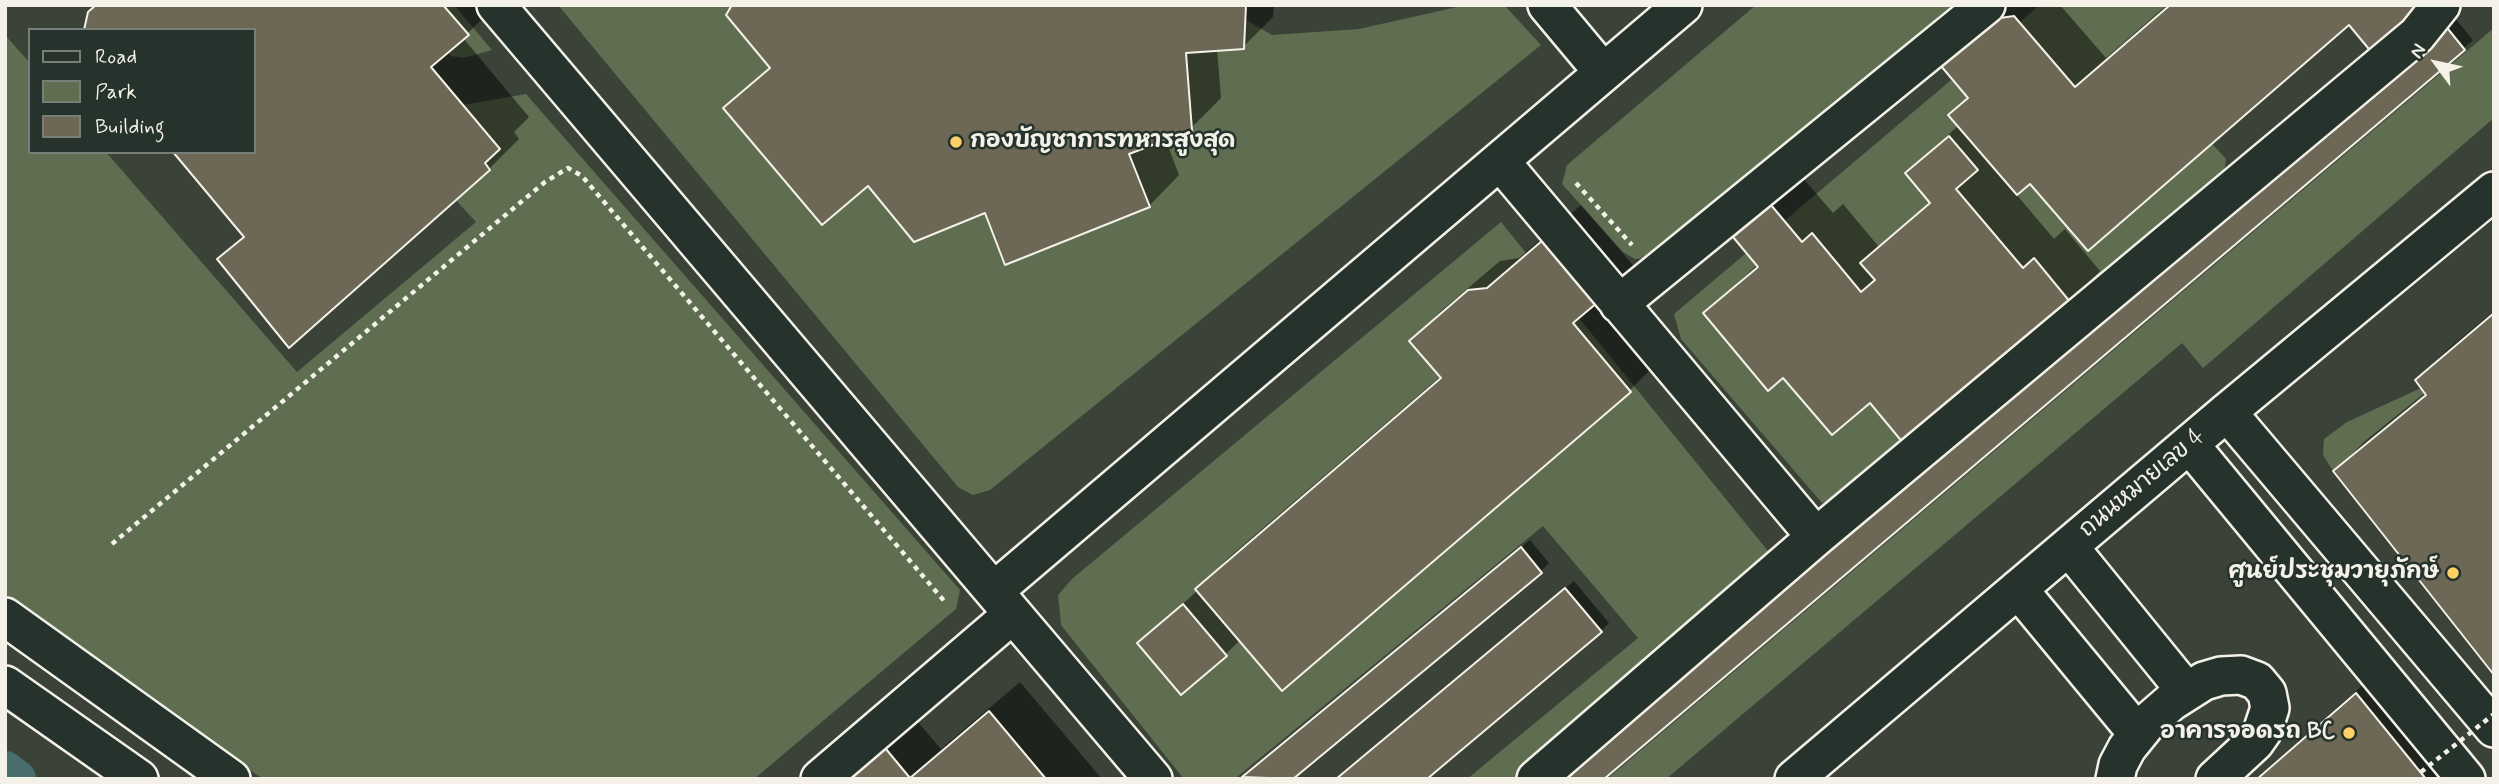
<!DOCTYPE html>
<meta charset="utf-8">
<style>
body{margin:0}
#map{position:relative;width:2499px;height:784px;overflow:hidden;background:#3b4339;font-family:Mynerve,sans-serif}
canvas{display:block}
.frame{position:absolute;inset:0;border:7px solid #f4f1e8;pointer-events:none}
.legend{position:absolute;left:28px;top:28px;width:228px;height:126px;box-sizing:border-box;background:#26332d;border:2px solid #787f78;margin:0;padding:9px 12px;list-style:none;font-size:21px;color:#f4f1e8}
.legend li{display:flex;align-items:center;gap:14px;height:35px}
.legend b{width:35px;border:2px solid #787f78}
.north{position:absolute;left:2401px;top:28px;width:70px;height:70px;-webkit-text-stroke:5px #26332d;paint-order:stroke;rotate:303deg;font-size:19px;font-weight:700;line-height:28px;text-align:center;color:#f4f1e8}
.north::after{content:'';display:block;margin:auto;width:24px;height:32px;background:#f4f1e8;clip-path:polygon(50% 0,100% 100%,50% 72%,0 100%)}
</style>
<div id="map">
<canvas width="2499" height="784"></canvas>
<div class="frame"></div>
<ul class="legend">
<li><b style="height:9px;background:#26332d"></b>Road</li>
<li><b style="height:19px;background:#5f6e50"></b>Park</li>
<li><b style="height:19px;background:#6c6855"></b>Building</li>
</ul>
<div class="north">N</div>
</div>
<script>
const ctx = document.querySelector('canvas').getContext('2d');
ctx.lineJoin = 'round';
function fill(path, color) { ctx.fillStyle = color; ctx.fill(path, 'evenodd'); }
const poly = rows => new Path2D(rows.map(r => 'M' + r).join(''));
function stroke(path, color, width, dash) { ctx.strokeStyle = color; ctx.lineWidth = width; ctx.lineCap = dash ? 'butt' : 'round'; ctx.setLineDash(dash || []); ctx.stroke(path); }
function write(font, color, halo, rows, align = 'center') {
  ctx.font = font + ' Mynerve,"Playpen Sans Thai",sans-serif'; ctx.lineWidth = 5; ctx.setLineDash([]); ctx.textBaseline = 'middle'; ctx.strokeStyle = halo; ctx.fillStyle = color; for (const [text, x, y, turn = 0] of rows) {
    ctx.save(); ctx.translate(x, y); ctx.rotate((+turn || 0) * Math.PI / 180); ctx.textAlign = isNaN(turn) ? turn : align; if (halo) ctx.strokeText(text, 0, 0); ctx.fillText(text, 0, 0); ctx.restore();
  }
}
fill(poly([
 [409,5,454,5,492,50,463,58,451,56],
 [558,5,1220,5,1272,35,1359,29,1466,5,1499,5,1506,7,1541,45,990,490,973,495,958,487],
 [1756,5,1952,5,1653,257,1635,259,1623,252,1562,184,1567,165],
 [2040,5,2205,5,2146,71,2226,159,2223,179,1840,496,1822,503,1681,339,1674,314],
 [2494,28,2494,118,2203,368,2182,343,1666,779,1607,779],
 [5,35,30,63,30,152,106,152,297,372,476,222,422,163,434,110,526,94,960,590,956,609,754,779,263,779,5,604],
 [1501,222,1772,556,1521,779,1467,779,1638,638,1543,526,1237,777,1238,779,1184,779,1061,625,1058,595,1073,578],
 [2494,326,2494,340,2333,471,2323,455,2324,439,2347,422,2421,388]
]), '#5f6e50');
fill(poly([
 [98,5,496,5,463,38,529,117,514,132,519,139,489,169,220,259,244,235,254,152,254,30],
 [734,5,1274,5,1273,17,1243,47,1217,49,1221,98,1191,128,1165,138,1179,175,1149,206,986,211,868,184,726,108,771,66],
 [2002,5,2060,5,2106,58,2167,5,2426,5,2349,23,2031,181,2016,194,2054,239,2065,229,2100,271,2070,301,1870,401,1784,375,1705,313,1758,264,1735,238,1766,207,1802,177,1833,213,1843,204,1879,247,1931,201,1907,173,1959,125],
 [2454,17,2473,40,2464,48,1601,779],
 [1581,205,1633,265,1604,294,1660,360,1630,390,1282,689,1240,640,1225,655,1139,643,1198,590,1227,559,1441,376,1411,341,1441,311,1500,261,1519,258],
 [2494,311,2494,672,2335,471,2365,441,2426,392,2417,380,2447,350],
 [1530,540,1549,563,1541,571,1291,779,1245,777],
 [1574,581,1609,623,1601,631,1337,779],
 [2387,664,2481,779,2255,779],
 [1020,682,1102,779,837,779,912,715,941,749]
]), '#0007');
stroke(poly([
 [5,770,17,779]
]), '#4a6e70', 38);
const building = poly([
 [96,5,443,5,469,35,431,67,500,149,485,163,490,170,289,348,217,259,244,237,173,152,254,152,254,30,84,30,88,12,96,5],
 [732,5,1246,5,1244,49,1186,53,1192,130,1129,154,1150,207,1005,265,985,213,914,242,868,186,822,225,723,108,770,68,726,15,732,5],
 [2170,5,2429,5,2373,54,2349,25,2088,251,2030,184,2017,195,1948,115,1968,98,1941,66,1943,60,1986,20,2014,16,2075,87,2170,5],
 [2444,24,2465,50,1604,779,1553,779,2444,24],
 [1949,136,1978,170,1956,189,2023,268,2034,258,2071,303,1904,444,1870,403,1832,435,1783,378,1768,391,1703,313,1758,267,1733,237,1771,205,1802,242,1812,233,1861,292,1875,280,1860,263,1930,203,1905,173,1949,136],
 [1550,234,1604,297,1573,323,1631,392,1282,691,1195,589,1441,378,1409,341,1468,290,1487,288,1550,234],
 [2494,313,2494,675,2333,471,2426,395,2415,380,2494,313],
 [1521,547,1542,573,1293,779,1242,777,1521,547],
 [1565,588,1602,632,1427,779,1336,779,1565,588],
 [1183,604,1227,656,1181,695,1137,643,1183,604],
 [2356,693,2426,779,2257,779,2356,693],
 [989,711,1046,779,840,779,881,743,910,778,989,711]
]);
fill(building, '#6c6855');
stroke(building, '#f4f1e8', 2);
const minor = poly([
 [496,5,1153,779],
 [1547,5,1603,72],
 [1500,161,1816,537],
 [1619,304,1986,5],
 [2227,412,2494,728],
 [2190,445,2466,779],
 [2069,547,2186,691],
 [2018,589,2137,733],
 [994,591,1683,5],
 [5,617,231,779],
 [5,685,139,779],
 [820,779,1013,614],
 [1536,779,1816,537,2417,35,2441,5],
 [1794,779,2227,412,2494,191],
 [2115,779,2118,765,2127,748,2148,722,2171,702,2204,681,2221,676,2241,675,2257,681,2267,693,2270,708,2262,732,2255,742,2215,779]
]);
stroke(minor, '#f4f1e8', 42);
stroke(poly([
 [1576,183,1632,245],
 [112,544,545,182,568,168,582,176,945,602]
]), '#f4f1e8', 4.5, [5, 5]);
stroke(minor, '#26332d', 37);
stroke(poly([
 [2421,772,2494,714]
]), '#f4f1e8', 4.5, [5, 5]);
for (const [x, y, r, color] of [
 [956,142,7,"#ffd166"],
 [2453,573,7,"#ffd166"],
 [2349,733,7,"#ffd166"]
]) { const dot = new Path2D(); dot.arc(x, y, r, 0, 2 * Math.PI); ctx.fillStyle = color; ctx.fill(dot); stroke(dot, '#26332d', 2.5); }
write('bold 23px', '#f4f1e8', '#26332d', [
 ["กองบัญชาการทหารสูงสุด",970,142,"left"],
 ["ศูนย์ประชุมวายุภักษ์",2439,573],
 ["อาคารจอดรถ BC",2335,733]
], 'right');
write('23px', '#f4f1e8', '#26332d', [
 ["ถนนหมายเลข 4",2143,484,-40]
]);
</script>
